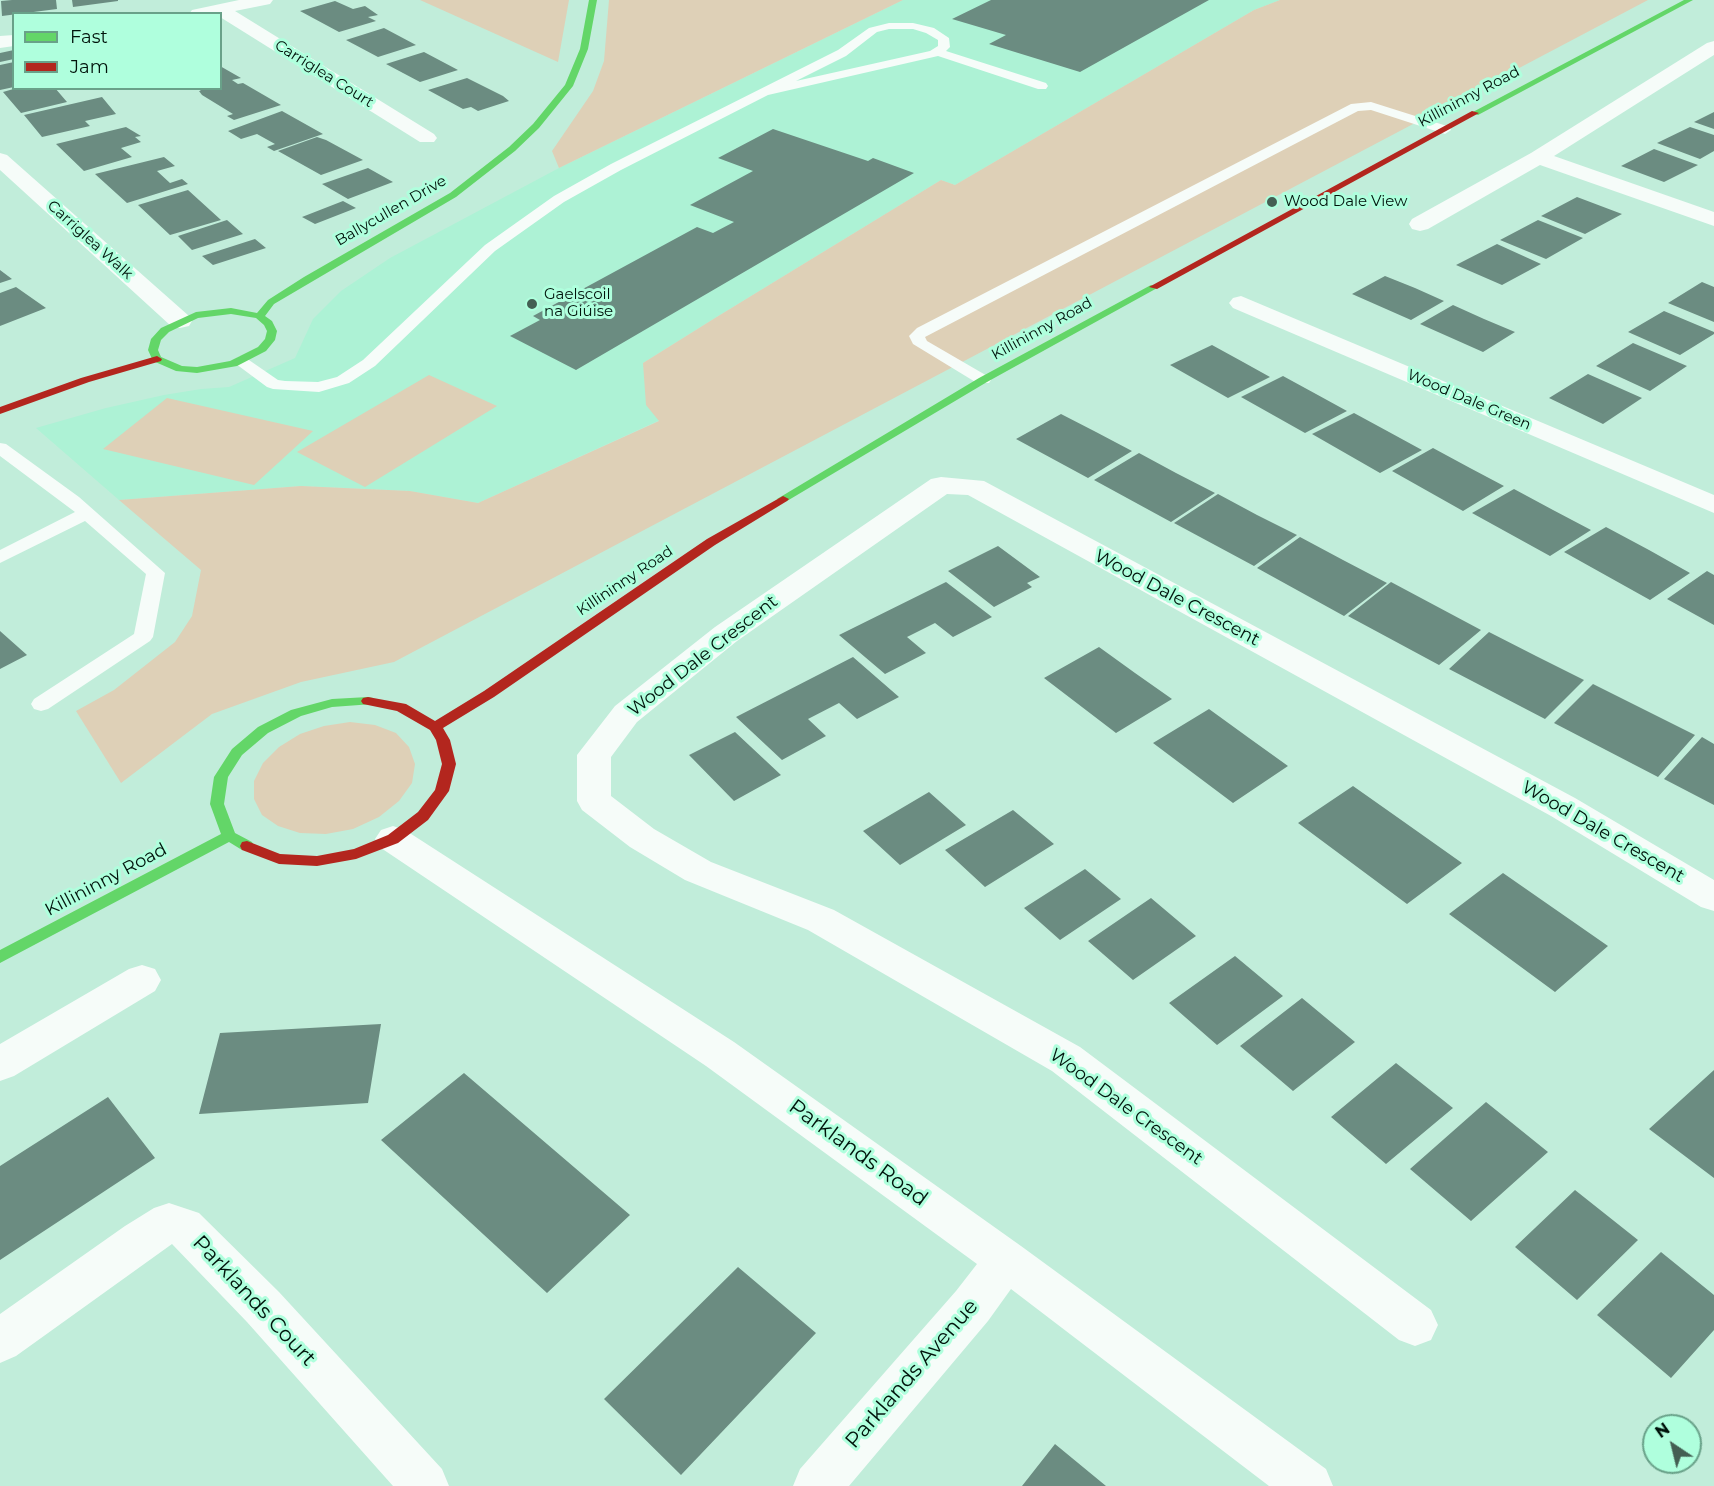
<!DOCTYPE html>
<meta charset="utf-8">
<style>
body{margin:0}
#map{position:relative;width:1714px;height:1486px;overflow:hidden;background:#c1edda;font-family:Montserrat,sans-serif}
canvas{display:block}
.legend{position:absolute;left:12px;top:12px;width:210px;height:78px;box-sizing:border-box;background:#afffdd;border:2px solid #69a189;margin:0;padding:8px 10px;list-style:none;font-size:18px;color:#00130b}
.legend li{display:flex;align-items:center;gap:12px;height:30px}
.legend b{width:30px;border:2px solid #69a189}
.north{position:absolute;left:1642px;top:1414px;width:60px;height:60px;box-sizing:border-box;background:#afffdd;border:2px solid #69a189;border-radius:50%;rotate:325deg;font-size:16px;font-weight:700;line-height:24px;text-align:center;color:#00130b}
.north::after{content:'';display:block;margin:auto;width:21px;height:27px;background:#445f53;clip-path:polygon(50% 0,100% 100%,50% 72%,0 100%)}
</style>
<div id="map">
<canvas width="1714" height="1486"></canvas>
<ul class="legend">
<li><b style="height:8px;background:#63d668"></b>Fast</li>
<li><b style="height:8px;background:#b3261e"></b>Jam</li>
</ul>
<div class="north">N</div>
</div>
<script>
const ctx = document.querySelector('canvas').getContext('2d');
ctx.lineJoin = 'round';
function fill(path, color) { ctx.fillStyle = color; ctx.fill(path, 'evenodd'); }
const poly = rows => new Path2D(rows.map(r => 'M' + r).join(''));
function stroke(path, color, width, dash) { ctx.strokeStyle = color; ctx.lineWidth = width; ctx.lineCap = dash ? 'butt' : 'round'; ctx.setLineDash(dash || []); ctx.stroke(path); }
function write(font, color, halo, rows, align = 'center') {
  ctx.font = font + ' Montserrat,sans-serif'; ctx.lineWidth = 6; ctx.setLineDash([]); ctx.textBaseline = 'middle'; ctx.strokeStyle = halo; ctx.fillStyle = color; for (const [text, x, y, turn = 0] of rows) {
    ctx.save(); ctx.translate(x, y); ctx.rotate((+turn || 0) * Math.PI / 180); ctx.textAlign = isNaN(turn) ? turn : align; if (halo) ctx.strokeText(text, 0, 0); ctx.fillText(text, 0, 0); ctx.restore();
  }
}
fill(poly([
 [903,0,1280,0,1254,10,955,185,941,180,715,318,643,363,660,420,478,503,410,491,301,486,119,500,36,428,106,408,164,395,201,389,229,387,295,358,313,319,341,291,390,258,559,168]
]), '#adf2d5');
fill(poly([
 [420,0,569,0,558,62],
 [609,0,903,0,559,168,552,151,593,91,604,61],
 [1280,0,1648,0,394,662,301,682,212,714,121,783,76,711,114,690,175,642,192,616,201,570,119,500,301,486,410,491,478,503,659,421,646,405,643,363,715,318,941,180,955,185,1254,10],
 [429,375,497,406,365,487,297,452],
 [167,398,313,431,254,485,103,449],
 [350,722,375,725,396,733,409,747,415,764,412,783,399,801,379,817,353,829,326,834,300,833,278,826,262,815,254,799,254,781,263,763,279,747,300,734,324,726]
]), '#ded0b7');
fill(poly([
 [12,0,56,0,57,9,2,16,1,1],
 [72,0,118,0,118,1,73,7],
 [991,0,1209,0,1080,72,989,44,1006,35,952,19],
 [335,1,353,9,365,6,378,15,368,17,376,21,339,32,300,11],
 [384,28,416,45,378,57,346,40],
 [14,50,14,59,0,62,0,53],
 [424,52,458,70,420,82,386,64],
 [14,62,14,87,0,90,0,65],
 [220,66,241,78,232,80,238,84,243,83,281,105,234,120,227,116,233,114,202,95,199,91,201,91,197,88,220,88],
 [467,78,503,96,509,101,478,111,471,107,463,109,428,90],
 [17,88,55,88,67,102,21,113,3,92],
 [102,97,116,114,85,121,90,126,42,137,24,115],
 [282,111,323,134,274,151,267,147,275,144,257,134,241,139,228,131],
 [1714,112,1714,129,1694,122],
 [126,127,141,136,135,137,141,142,121,148,132,157,84,171,56,144],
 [1690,127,1714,135,1714,151,1700,159,1657,143],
 [773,129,868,161,873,158,914,173,576,370,510,336,540,320,533,316,697,227,713,233,734,222,690,205,753,171,718,158],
 [317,137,326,140,363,160,321,175,278,151],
 [1654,149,1698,165,1664,182,1621,166],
 [164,157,175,166,157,171,170,183,182,179,188,184,127,203,95,174],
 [368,168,393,182,348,199,322,184],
 [188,190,221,220,170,235,138,205],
 [1577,197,1622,214,1585,234,1541,216],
 [343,201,356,208,315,224,302,217],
 [227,220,243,234,192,250,178,236],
 [1538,220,1583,238,1546,259,1500,240],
 [255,239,266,248,213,265,202,256],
 [1497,244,1541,264,1502,285,1456,265],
 [0,270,12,279,0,283],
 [1385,276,1415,288,1444,301,1411,320,1352,294],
 [1702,282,1714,287,1714,322,1668,303],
 [16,287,46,308,0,326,0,293],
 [1453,305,1484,319,1515,332,1483,352,1420,324],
 [1664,311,1714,332,1714,334,1680,355,1628,332],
 [1633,343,1687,366,1650,391,1596,366],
 [1212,345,1243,362,1270,377,1228,398,1170,365],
 [1588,374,1642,398,1603,424,1549,398],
 [1283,376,1316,394,1347,411,1305,433,1241,397],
 [1354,413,1389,432,1422,450,1380,473,1312,434],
 [1061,414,1096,432,1132,451,1088,478,1016,439],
 [1433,448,1470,468,1504,486,1463,511,1392,471],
 [1139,453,1176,473,1215,493,1171,522,1094,480],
 [1514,489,1553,510,1591,530,1550,556,1472,513],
 [1218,494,1257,515,1297,535,1254,566,1174,523],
 [1606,527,1649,550,1690,573,1650,600,1564,552],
 [1300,537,1343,560,1387,583,1344,616,1257,568],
 [998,546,1040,577,1027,583,1032,587,994,607,948,571],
 [1707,571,1714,575,1714,625,1667,599],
 [946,582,992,617,953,637,935,623,907,637,926,653,885,674,839,635],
 [1391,582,1481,630,1439,665,1348,616],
 [0,631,27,655,0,669],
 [1489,632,1536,656,1584,680,1545,719,1449,669],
 [1099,647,1135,673,1172,699,1116,733,1044,678],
 [853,657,899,697,857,719,839,703,808,719,826,736,782,760,736,717],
 [1593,684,1695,735,1658,777,1554,723],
 [1209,709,1249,738,1288,766,1233,803,1153,743],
 [735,732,781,775,734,801,689,755],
 [1702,737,1714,744,1714,805,1664,779],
 [1353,786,1397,817,1462,863,1407,904,1298,823],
 [929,792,966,825,900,865,863,831],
 [1013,810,1054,844,985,887,945,850],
 [1085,869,1121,899,1060,940,1024,908],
 [1503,873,1608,946,1555,992,1449,914],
 [1151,898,1196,936,1133,980,1088,941],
 [1235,956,1283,996,1217,1045,1169,1003],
 [1302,998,1355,1042,1293,1091,1240,1046],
 [381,1024,368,1103,199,1114,220,1033],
 [1396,1063,1453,1108,1386,1164,1331,1117],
 [1714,1070,1714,1178,1649,1129],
 [464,1073,630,1215,547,1293,381,1140],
 [108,1097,155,1158,0,1260,0,1166],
 [1486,1102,1548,1152,1471,1221,1410,1169],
 [1575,1190,1638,1240,1577,1300,1515,1247],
 [1661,1252,1714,1295,1714,1330,1671,1378,1597,1315],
 [738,1267,816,1333,681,1475,604,1399],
 [1055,1444,1106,1486,1022,1486]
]), '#6b8c81');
fill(poly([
 [889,23,913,23,934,28,949,38,950,47,946,51,1046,83,1048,86,1046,89,1038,89,938,56,768,95,621,170,564,202,495,251,375,366,349,383,319,392,273,389,267,387,232,361,240,356,246,358,278,380,285,381,318,382,337,377,363,360,485,245,554,196,611,164,838,50,869,28,889,23],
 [889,29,913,29,926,33,938,40,938,46,930,51,796,81,846,56,877,32,889,29],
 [1371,102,1450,127,1451,130,1445,134,1371,110,1358,111,925,337,927,341,989,377,991,380,989,383,977,383,913,344,909,336,917,328,1351,104,1371,102],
 [0,443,6,444,79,497,165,573,153,637,150,641,48,709,41,711,34,709,31,704,34,699,134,634,146,574,85,521,0,563,0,550,75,512,0,456,0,443]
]), '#f6fcf9');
fill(poly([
 [239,0,273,0,270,4,235,11,434,134,437,138,434,142,420,142,220,17,220,14,189,14,192,10,239,0],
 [14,35,14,46,0,48,0,36,14,35],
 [1714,41,1714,55,1554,156,1714,212,1714,226,1540,165,1428,229,1420,231,1412,229,1409,224,1412,219,1531,153,1707,43,1714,41],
 [0,153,7,155,189,316,192,321,189,326,180,328,171,326,0,170,0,153],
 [1241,296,1714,495,1714,513,1233,308,1229,303,1233,298,1241,296],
 [941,477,984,481,1575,798,1714,880,1714,911,1701,907,1551,816,968,495,947,494,737,641,637,722,611,757,611,796,654,829,711,862,834,910,1080,1047,1431,1310,1438,1325,1431,1340,1415,1346,1399,1340,1052,1071,808,930,685,880,630,847,582,810,577,801,577,755,615,706,715,627,931,479,941,477],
 [393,826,405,830,734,1042,1021,1246,1326,1469,1333,1486,1269,1486,1011,1289,988,1321,849,1486,793,1486,800,1469,956,1291,977,1264,706,1066,381,848,375,839,381,830,393,826],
 [142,965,155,969,161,980,155,991,14,1076,0,1081,0,1044,129,969,142,965],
 [169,1203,199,1213,279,1292,442,1469,449,1486,393,1486,247,1322,172,1244,16,1356,0,1363,0,1314,125,1226,154,1208,169,1203]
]), '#f6fcf9');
fill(poly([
 [589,0,597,0,588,49,573,86,539,128,515,151,456,197,274,304,265,316,272,321,277,331,275,340,266,351,237,366,197,373,176,371,153,361,148,350,151,339,161,328,196,312,231,308,257,313,268,300,304,277,450,193,509,147,533,124,565,85,580,49,589,0],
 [231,314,256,318,264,325,267,331,265,339,258,347,230,361,197,367,182,366,161,357,158,350,161,340,169,332,198,318,231,314],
 [1684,0,1693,0,1478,115,1471,113,1684,0],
 [1151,285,1159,287,987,382,787,501,783,502,777,499,979,378,1151,285],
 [368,697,373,698,375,701,373,704,332,707,301,716,268,733,242,755,228,777,224,804,235,833,252,842,254,846,252,850,242,850,229,842,0,963,0,950,221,834,210,804,214,777,232,749,258,727,291,710,332,699,368,697]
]), '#63d668');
fill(poly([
 [1472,111,1479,113,1157,289,1149,287,1472,111],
 [157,356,162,359,161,361,89,382,0,414,0,407,81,378,157,356],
 [783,496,789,499,787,501,715,545,494,697,443,728,450,740,456,764,449,791,428,820,398,843,356,859,317,866,279,864,242,850,240,846,242,842,247,841,280,854,317,856,354,849,388,835,418,812,435,790,442,764,436,740,430,730,397,711,363,704,361,701,363,698,368,697,406,704,435,721,484,691,707,539,783,496]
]), '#b3261e');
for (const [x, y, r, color] of [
 [1272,202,6,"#445f53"],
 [532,304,6,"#445f53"]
]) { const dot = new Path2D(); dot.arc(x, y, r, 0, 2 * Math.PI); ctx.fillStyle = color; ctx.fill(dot); stroke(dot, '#afffdd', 2); }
write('15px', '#00130b', '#afffdd', [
 ["Carriglea Court",324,74,32],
 ["Killininny Road",1469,97,-28],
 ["Ballycullen Drive",391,211,-30],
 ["Carriglea Walk",90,240,42],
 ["Killininny Road",1042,329,-29],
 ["Wood Dale Green",1469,400,23],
 ["Killininny Road",625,581,-34]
]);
write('15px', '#00130b', '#afffdd', [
 ["Wood Dale View",1284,202],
 ["Gaelscoil",544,295],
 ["na Giúise",544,312]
], 'left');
write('18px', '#00130b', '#afffdd', [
 ["Wood Dale Crescent",1177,598,28],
 ["Wood Dale Crescent",703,656,-38],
 ["Wood Dale Crescent",1603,832,30],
 ["Killininny Road",106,880,-28],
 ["Wood Dale Crescent",1126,1107,36]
]);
write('21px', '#00130b', '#afffdd', [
 ["Parklands Road",858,1153,36],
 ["Parklands Court",254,1301,47],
 ["Parklands Avenue",912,1374,-49]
]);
</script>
